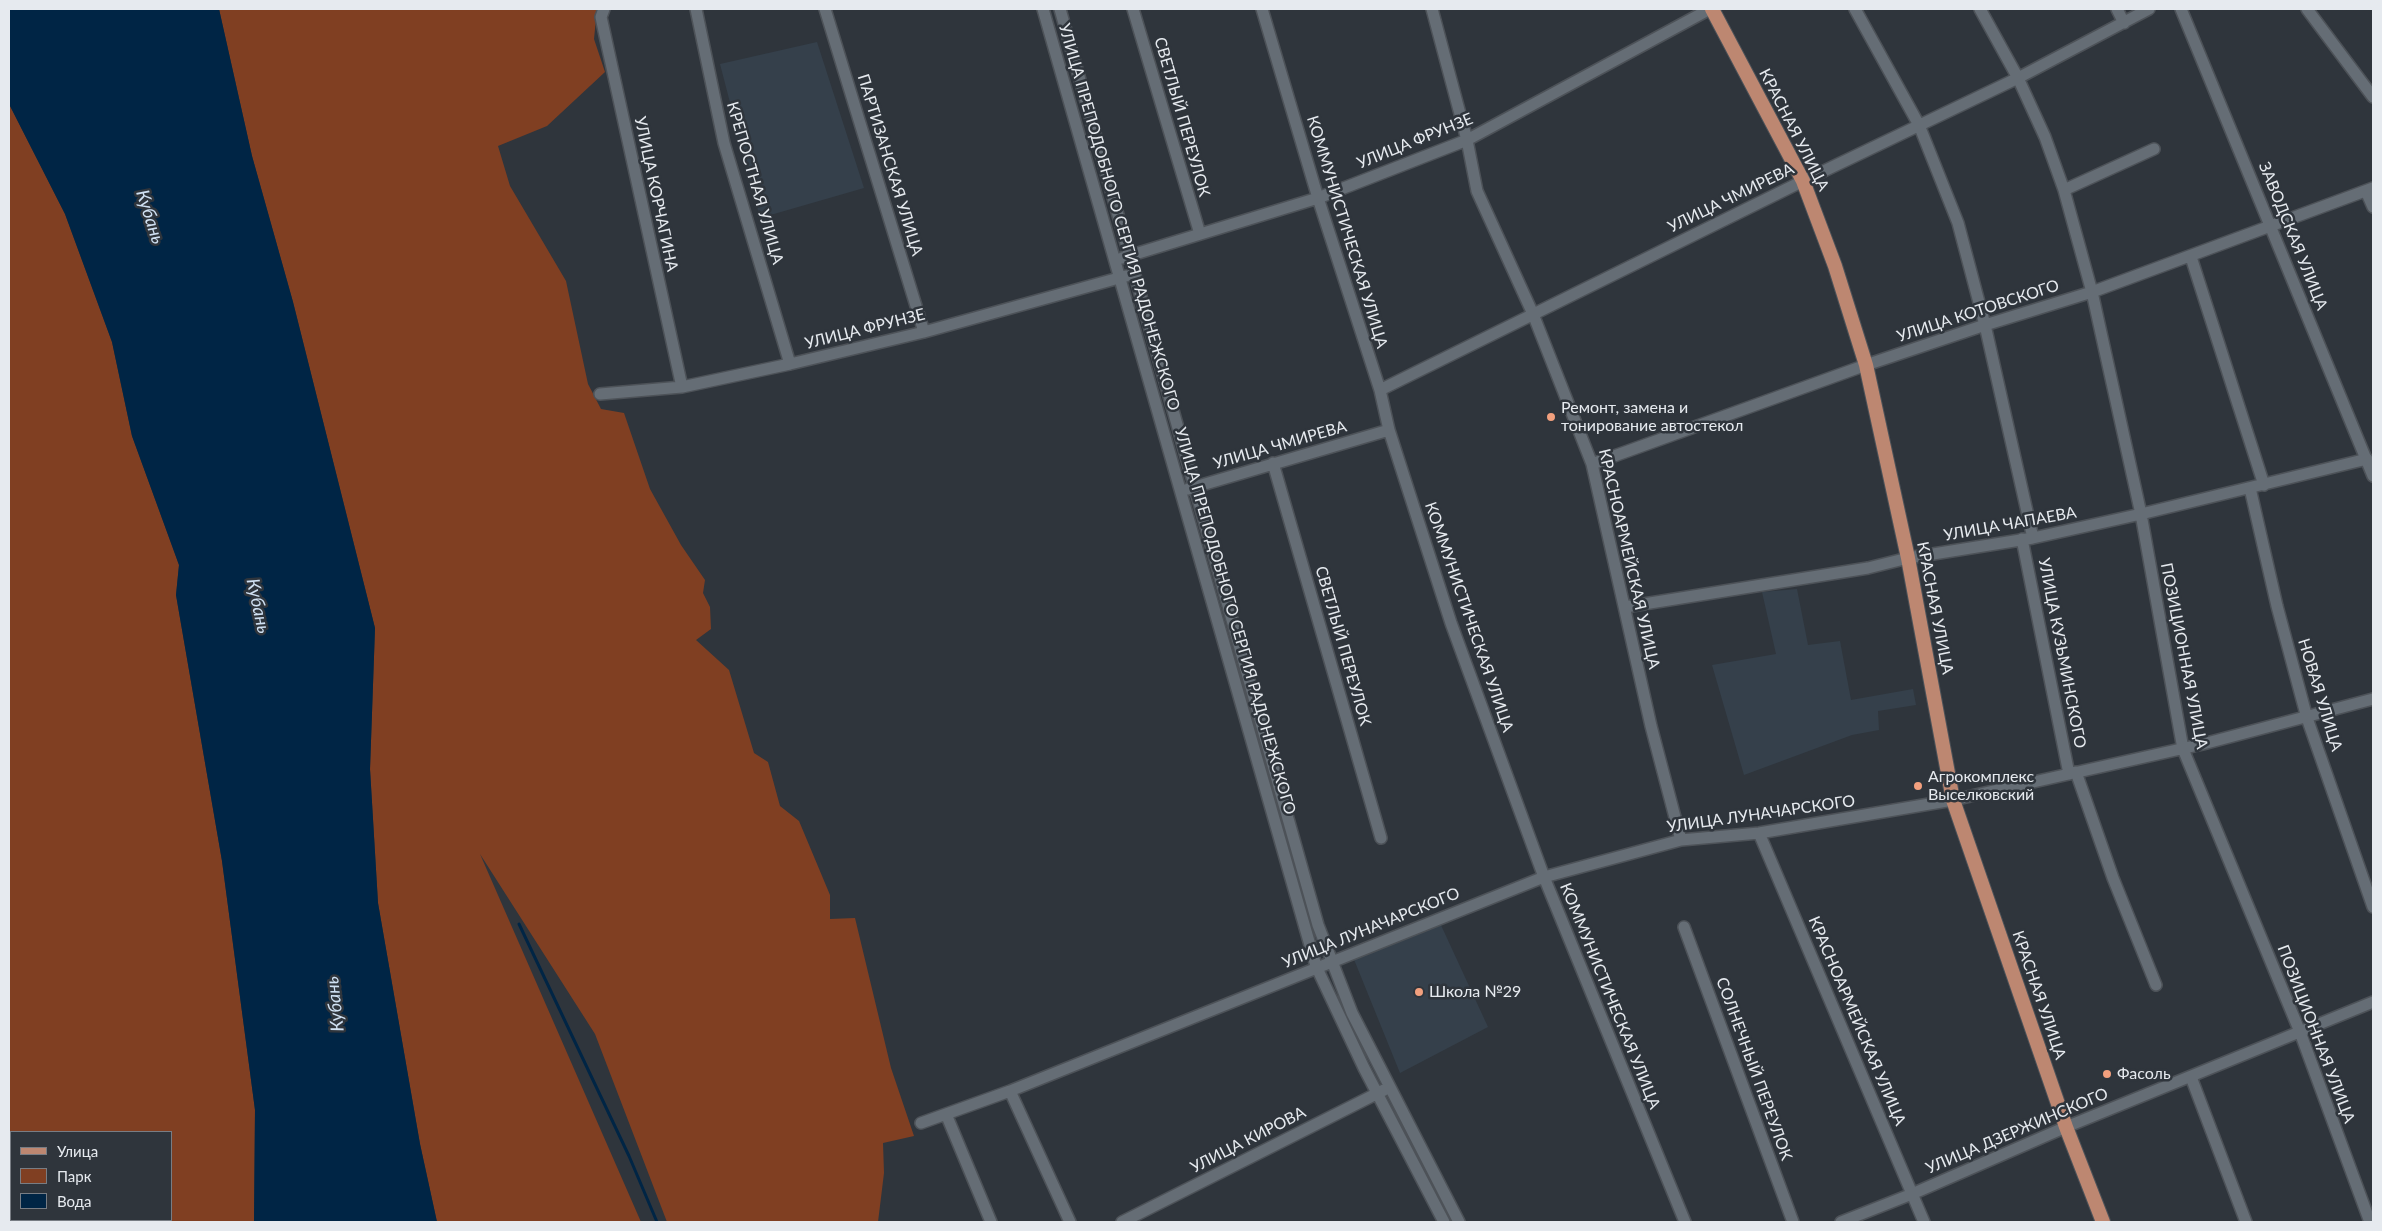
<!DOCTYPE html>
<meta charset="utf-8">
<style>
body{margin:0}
#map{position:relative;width:2382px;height:1231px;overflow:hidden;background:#2f353c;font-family:Lato,sans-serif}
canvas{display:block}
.frame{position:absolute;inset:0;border:10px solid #e6eaef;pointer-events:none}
.legend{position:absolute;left:10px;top:1131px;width:162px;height:90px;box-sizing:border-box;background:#2f353c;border:1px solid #787d84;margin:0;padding:6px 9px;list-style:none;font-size:15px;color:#e6eaef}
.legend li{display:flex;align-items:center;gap:10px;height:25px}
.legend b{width:25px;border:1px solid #787d84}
</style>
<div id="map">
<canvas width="2382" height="1231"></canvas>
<div class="frame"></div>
<ul class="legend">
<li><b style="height:6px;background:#bd8771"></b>Улица</li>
<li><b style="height:14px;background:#803f22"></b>Парк</li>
<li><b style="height:14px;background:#002545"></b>Вода</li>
</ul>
</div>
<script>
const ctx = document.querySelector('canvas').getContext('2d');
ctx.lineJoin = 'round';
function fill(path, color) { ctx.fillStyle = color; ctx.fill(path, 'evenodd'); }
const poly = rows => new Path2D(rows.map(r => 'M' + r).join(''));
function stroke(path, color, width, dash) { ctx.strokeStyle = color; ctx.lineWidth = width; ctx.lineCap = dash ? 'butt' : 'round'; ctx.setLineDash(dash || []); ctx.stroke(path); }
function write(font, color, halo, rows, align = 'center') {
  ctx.font = font + ' Lato,sans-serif'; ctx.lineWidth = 5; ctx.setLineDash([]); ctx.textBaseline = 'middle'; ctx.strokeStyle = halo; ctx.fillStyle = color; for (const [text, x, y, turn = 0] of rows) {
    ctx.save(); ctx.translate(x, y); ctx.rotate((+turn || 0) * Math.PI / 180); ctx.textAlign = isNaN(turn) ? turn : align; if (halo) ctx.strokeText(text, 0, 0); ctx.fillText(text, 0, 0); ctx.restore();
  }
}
fill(poly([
 [817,42,864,188,760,218,720,64],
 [1797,589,1808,645,1840,641,1851,700,1913,689,1916,705,1878,711,1879,730,1852,735,1744,775,1712,665,1776,654,1762,592],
 [1440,923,1488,1027,1400,1073,1353,957]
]), '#35404b');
fill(poly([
 [219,9,597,9,594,39,605,72,547,126,498,146,510,186,566,281,588,384,601,409,624,413,650,489,681,545,705,580,703,593,710,607,711,629,696,640,729,670,754,753,768,762,780,806,799,821,830,895,830,919,855,918,891,1068,914,1136,883,1143,884,1173,878,1222,667,1222,595,1034,480,854,641,1222,437,1222,420,1144,378,903,370,769,375,628,293,302,252,156],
 [9,104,65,214,112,342,132,436,179,565,176,595,222,861,255,1110,254,1222,9,1222],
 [11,1132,171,1132,171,1220,11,1220]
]), '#803f22');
fill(poly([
 [9,9,219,9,252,156,293,302,375,628,370,769,378,903,420,1144,437,1222,254,1222,255,1110,222,861,176,595,179,565,132,436,112,342,65,214,9,104]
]), '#002545');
stroke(poly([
 [519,924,629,1156,657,1222]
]), '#002545', 3);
const minor = poly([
 [604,9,601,17,682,387],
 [696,9,724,143,790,364],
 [825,9,924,332],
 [1043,9,1316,966,1364,1068,1444,1222],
 [1060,9,1318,925,1352,1013,1459,1222],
 [1133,9,1200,234],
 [1262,9,1318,198,1380,390,1389,430,1451,623,1544,877,1685,1222],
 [1432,9,1467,140,1477,191,1533,314,1592,464,1651,726,1681,840],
 [1855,9,1919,125,1958,223,1985,325,2033,538],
 [1980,9,2018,78,2045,137,2064,190,2092,292,2141,514,2183,749,2300,1032,2370,1222],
 [2117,9,2124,23],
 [2181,9,2373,476],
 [2307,9,2373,97],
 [2064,190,2154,149],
 [2366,191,2373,207],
 [2191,257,2264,485],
 [1122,258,1318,198,1467,140,1710,9],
 [1380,390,1803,181,2018,78,2149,9],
 [600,394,682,387,790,364,924,332,1126,276],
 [1273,463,1381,838],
 [1592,464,1866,365,1985,325,2092,292,2373,188],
 [2250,488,2277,606,2307,718,2373,907],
 [1188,489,1389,430],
 [2022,539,2069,774],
 [1625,607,1868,568,1908,558,2033,538,2141,514,2367,459],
 [2076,772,2113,878,2156,985],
 [1759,833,1924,1222],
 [1684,927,1793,1222],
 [2191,1077,2246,1222],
 [1010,1091,1070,1222],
 [946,1114,991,1222],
 [921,1123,1010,1091,1544,877,1681,840,1759,833,1953,800,2203,744,2373,699],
 [1122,1222,1384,1090],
 [1841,1222,1912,1194,2066,1127,2373,1002]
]);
const major = poly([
 [1712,9,1803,181,1835,266,1866,365,1908,558,1953,800,2066,1127,2103,1222]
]);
stroke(minor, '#4d5258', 14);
stroke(major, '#4d5258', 16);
stroke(minor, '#656d75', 11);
stroke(major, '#bd8771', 14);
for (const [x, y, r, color] of [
 [1551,417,5,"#f2a07e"],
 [1918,786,5,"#f2a07e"],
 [1419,992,5,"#f2a07e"],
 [2107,1074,5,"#f2a07e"]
]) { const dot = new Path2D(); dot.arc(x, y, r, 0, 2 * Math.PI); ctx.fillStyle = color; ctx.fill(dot); stroke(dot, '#2f353c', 2); }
write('16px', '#e6eaef', '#2f353c', [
 ["СВЕТЛЫЙ ПЕРЕУЛОК",1182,117,74],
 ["КРАСНАЯ УЛИЦА",1794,130,63],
 ["УЛИЦА ФРУНЗЕ",1415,141,-22],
 ["ПАРТИЗАНСКАЯ УЛИЦА",890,165,73],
 ["КРЕПОСТНАЯ УЛИЦА",755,183,74],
 ["УЛИЦА КОРЧАГИНА",656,194,78],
 ["УЛИЦА ЧМИРЕВА",1731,198,-26],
 ["УЛИЦА ПРЕПОДОБНОГО СЕРГИЯ РАДОНЕЖСКОГО",1119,217,74],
 ["КОММУНИСТИЧЕСКАЯ УЛИЦА",1347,232,73],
 ["ЗАВОДСКАЯ УЛИЦА",2293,236,68],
 ["УЛИЦА КОТОВСКОГО",1978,311,-18],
 ["УЛИЦА ФРУНЗЕ",865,329,-14],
 ["УЛИЦА ЧМИРЕВА",1280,445,-16],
 ["УЛИЦА ЧАПАЕВА",2010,524,-10],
 ["КРАСНОАРМЕЙСКАЯ УЛИЦА",1629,559,77],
 ["КРАСНАЯ УЛИЦА",1935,608,79],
 ["КОММУНИСТИЧЕСКАЯ УЛИЦА",1469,617,71],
 ["УЛИЦА ПРЕПОДОБНОГО СЕРГИЯ РАДОНЕЖСКОГО",1235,621,74],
 ["СВЕТЛЫЙ ПЕРЕУЛОК",1343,646,74],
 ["УЛИЦА КУЗЬМИНСКОГО",2062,653,79],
 ["ПОЗИЦИОННАЯ УЛИЦА",2184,656,79],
 ["НОВАЯ УЛИЦА",2320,695,73],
 ["УЛИЦА ЛУНАЧАРСКОГО",1761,814,-8],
 ["УЛИЦА ЛУНАЧАРСКОГО",1371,928,-22],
 ["КРАСНАЯ УЛИЦА",2039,995,71],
 ["КОММУНИСТИЧЕСКАЯ УЛИЦА",1610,996,68],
 ["КРАСНОАРМЕЙСКАЯ УЛИЦА",1857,1021,67],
 ["ПОЗИЦИОННАЯ УЛИЦА",2316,1034,69],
 ["СОЛНЕЧНЫЙ ПЕРЕУЛОК",1754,1069,70],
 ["УЛИЦА ДЗЕРЖИНСКОГО",2017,1131,-23],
 ["УЛИЦА КИРОВА",1248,1140,-27]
]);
write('16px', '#e6eaef', '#2f353c', [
 ["Ремонт, замена и",1561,408],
 ["тонирование автостекол",1561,426],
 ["Агрокомплекс",1928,777],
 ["Выселковский",1928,795],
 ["Школа №29",1429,992],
 ["Фасоль",2117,1074]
], 'left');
write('italic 18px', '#d0e1f3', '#2f353c', [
 ["Кубань",150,217,72],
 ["Кубань",258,606,78],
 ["Кубань",335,1004,-96]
]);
</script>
